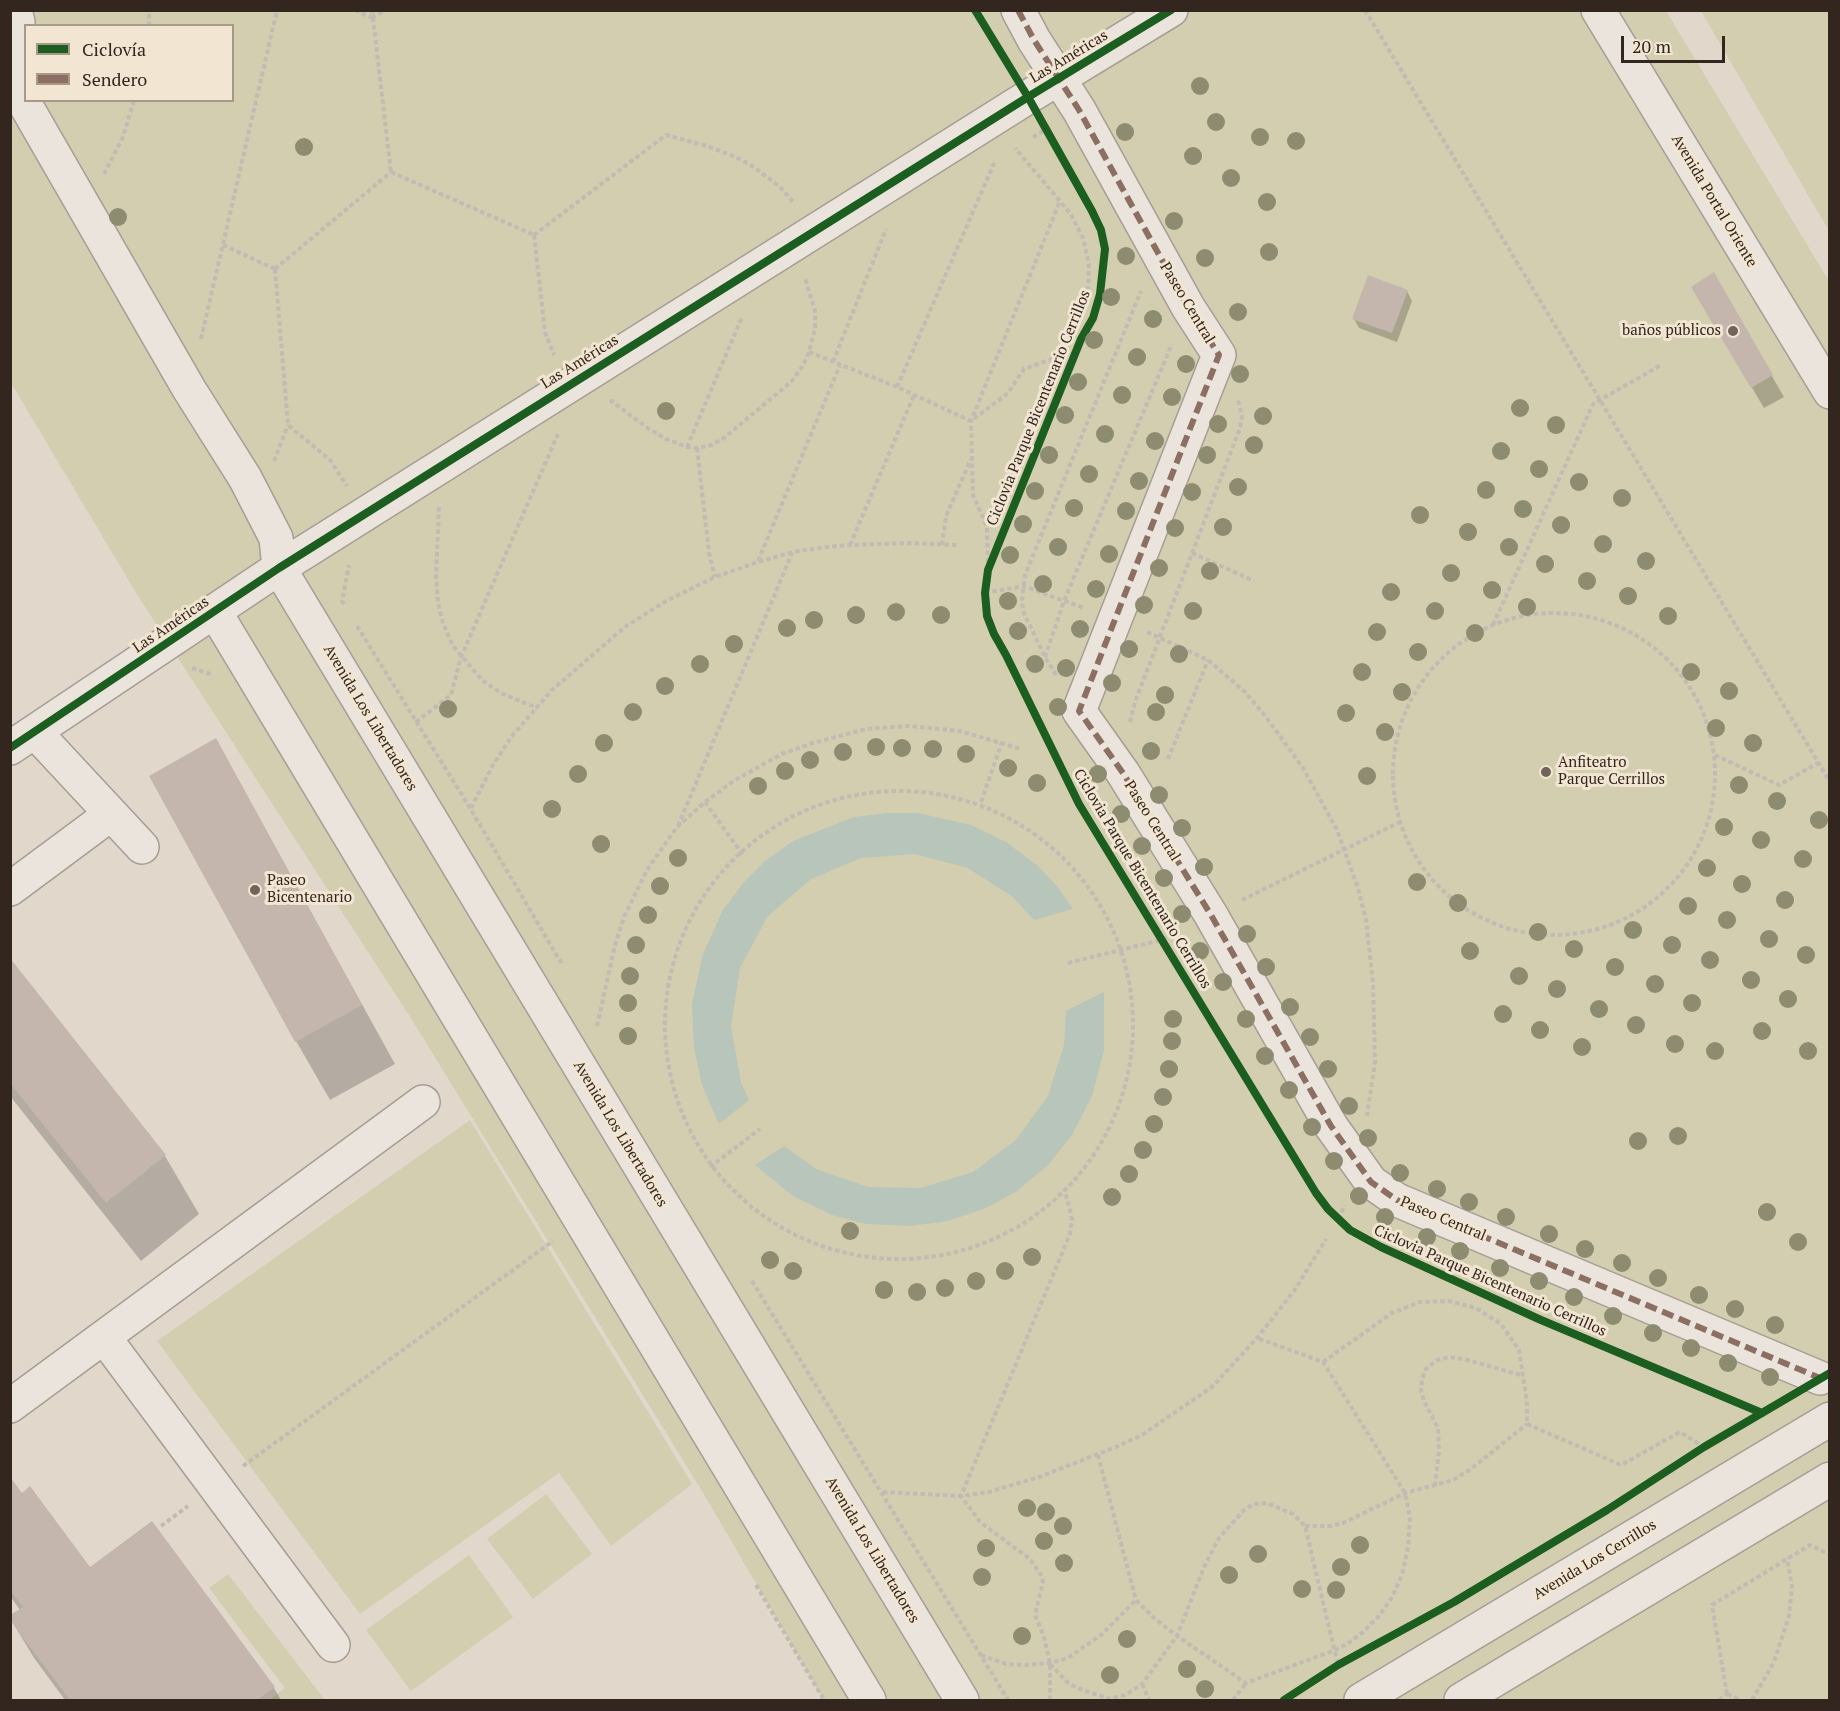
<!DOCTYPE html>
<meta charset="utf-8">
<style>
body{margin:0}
#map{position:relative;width:1840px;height:1711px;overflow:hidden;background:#e1d8cb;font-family:"PT Serif",serif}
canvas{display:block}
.frame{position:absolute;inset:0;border:12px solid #33261e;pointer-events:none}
.legend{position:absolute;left:24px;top:24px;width:210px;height:78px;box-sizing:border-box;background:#f2e5d2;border:2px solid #a6998a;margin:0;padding:8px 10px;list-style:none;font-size:18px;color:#33261e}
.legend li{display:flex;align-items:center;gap:12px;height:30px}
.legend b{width:30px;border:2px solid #a6998a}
.scale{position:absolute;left:1621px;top:36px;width:104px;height:27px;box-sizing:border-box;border:3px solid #33261e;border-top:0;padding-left:8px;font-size:18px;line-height:21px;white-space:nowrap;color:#33261e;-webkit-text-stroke:4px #f2e5d2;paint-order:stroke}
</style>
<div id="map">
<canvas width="1840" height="1711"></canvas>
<div class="frame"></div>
<ul class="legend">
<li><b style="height:8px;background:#1b5e20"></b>Ciclovía</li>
<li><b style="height:8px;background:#8d6e63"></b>Sendero</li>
</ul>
<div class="scale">20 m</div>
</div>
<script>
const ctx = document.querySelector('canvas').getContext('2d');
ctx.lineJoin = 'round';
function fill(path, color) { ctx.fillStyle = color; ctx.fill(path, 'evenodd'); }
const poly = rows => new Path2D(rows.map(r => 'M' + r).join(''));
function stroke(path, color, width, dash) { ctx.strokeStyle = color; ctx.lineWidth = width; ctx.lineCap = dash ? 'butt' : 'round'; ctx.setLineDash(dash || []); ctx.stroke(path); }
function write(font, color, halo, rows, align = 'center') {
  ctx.font = font + ' "PT Serif",serif'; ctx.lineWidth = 6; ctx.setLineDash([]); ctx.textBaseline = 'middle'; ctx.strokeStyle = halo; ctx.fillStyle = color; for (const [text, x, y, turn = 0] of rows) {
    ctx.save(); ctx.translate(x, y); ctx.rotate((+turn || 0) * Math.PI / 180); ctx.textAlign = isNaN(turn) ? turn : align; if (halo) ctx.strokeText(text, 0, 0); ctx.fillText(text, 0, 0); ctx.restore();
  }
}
fill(poly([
 [11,11,1666,11,1829,281,1829,1700,824,1700,705,1496,412,1020,138,596,11,383],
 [26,26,232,26,232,100,26,100],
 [1701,11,1829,11,1829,231],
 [470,1120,692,1484,611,1546,559,1473,360,1614,157,1341],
 [546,1494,592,1554,533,1599,487,1539],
 [469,1555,513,1617,411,1691,366,1630],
 [228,1574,325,1700,269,1700,285,1688,209,1588]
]), '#d2ceaf');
fill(poly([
 [888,813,918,813,971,825,1006,842,1038,866,1056,885,1073,909,1034,920,1013,897,968,868,915,854,861,858,811,879,767,917,740,968,731,1026,741,1083,749,1100,719,1124,702,1085,694,1047,692,1004,703,954,723,910,744,882,765,861,793,841,854,817],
 [1104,992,1104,1050,1092,1096,1072,1135,1048,1165,1017,1191,986,1208,948,1221,909,1226,866,1224,832,1215,793,1196,755,1165,784,1146,816,1169,868,1187,921,1188,973,1172,1016,1140,1048,1096,1064,1045,1066,1011]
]), '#b7c5ba');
fill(poly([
 [1713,274,1784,397,1764,408,1693,288],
 [1407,291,1412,301,1397,342,1359,328,1354,319],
 [216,740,395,1064,330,1100,296,1041],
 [10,961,165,1156,199,1214,141,1261,10,1096],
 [10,1480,22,1495,90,1569,274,1688,281,1700,65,1700,34,1658,10,1618,20,1610,10,1596]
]), '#0003');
fill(poly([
 [1714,272,1773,375,1751,388,1691,287],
 [1368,275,1408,290,1392,333,1352,319],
 [216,738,362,1005,295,1042,149,776],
 [10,958,166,1155,106,1203,10,1083],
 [10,1477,22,1493,30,1486,90,1567,152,1521,275,1687,257,1700,70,1700,10,1620,10,1615,23,1607,10,1590]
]), '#c4b6ac');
const minor = poly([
 [1018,10,1034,40,1079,110,1188,307,1219,355,1079,711,1123,773,1211,915,1331,1126,1371,1182,1397,1200,1820,1378],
 [1598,10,1830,392],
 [10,62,18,35,18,22,15,10],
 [10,78,189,389,245,478,276,538,279,568,962,1700],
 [215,612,869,1700],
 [35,732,142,847],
 [10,748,279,568,1028,97,1171,10],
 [10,889,111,814],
 [104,1337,333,1645],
 [10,1406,423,1102],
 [1361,1700,1830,1419],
 [1461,1700,1830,1479]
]);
stroke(minor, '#a69d95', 36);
stroke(poly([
 [355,10,372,18],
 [372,10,391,172],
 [1365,10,1830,782],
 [372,18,385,10],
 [149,26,149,10],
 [1033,137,1050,127],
 [391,172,534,235],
 [104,174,123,137,134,100],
 [534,235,666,135,707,146,736,157,754,167,780,187,795,204],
 [534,235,545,332,554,355],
 [223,245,275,269],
 [275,269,288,425,330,460,347,486],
 [275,269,391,172],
 [201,339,277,10],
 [809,352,897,387,971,421,1008,393,1024,369,1052,359,1070,339,1082,315,1088,289,1089,265,1083,238,1070,213,1015,148],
 [833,362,886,229],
 [897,387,995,161],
 [610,400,646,427,666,439,687,447,697,448,712,445,724,438,791,382,802,367,809,352,815,329,815,311,805,278],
 [687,447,742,317],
 [697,448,709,553,715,577],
 [274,461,288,425],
 [439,507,436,577,438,603,443,623,453,646,483,681,503,694,537,708],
 [850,545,914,395],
 [942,545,946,516,971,459],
 [1192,553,1254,581],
 [758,561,840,365],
 [988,570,987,527,973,495,971,421,1060,201],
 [985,593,1023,586,1084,608],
 [344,604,342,601,349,565],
 '1393 774a161 161 0 1 1 322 0a161 161 0 1 1-322 0Z',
 [1493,625,1593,404,1661,365],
 [357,626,470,808,563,966],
 [1147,632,1208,660,1245,692,1266,717,1303,768,1337,830,1358,888,1366,920,1373,983,1375,1062,1367,1116],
 [1045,657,1064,601,1172,344],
 [192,668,213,675],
 [1056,675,1045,657,1023,611,1022,600,1025,575,1141,291],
 [416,722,451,695,461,657,558,434],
 [1130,722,1135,702,1240,428,1242,416,1238,400],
 [1715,755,1779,785,1818,763],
 [1168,759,1208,660],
 '665 1025a234 234 0 1 1 468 0a234 234 0 1 1-468 0Z',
 [705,802,743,855],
 [981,802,1002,742],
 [471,808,493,765,512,736,552,690,625,627,666,601,715,577,758,562,793,552,826,547,850,545,911,543,957,545],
 [678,826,792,553],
 [1242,900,1400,822],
 [1068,963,1161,940,1182,930],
 [597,1026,615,945,624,917,647,870,677,827,705,802,735,780,782,754,813,743,866,729,909,726,960,731,1021,749],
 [710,1167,760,1129],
 [1338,1219,1345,1205],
 [752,1281,1008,1700],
 [1323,1362,1392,1313,1420,1302,1449,1301,1476,1308,1501,1324,1519,1350,1527,1402,1527,1424],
 [1527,1424,1621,1465,1680,1432,1704,1447],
 [1098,1455,1136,1600,1154,1618,1177,1636,1246,1683,1335,1650,1347,1644,1362,1633,1379,1616,1391,1599,1402,1575,1408,1547,1410,1518,1405,1493,1323,1362,1257,1338],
 [243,1466,553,1241],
 [1435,1486,1439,1451,1438,1428,1424,1401,1421,1390,1422,1379,1426,1369,1437,1360,1449,1357,1464,1359,1524,1376],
 [883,1492,961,1496,989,1492,1039,1477,1116,1447,1142,1435,1212,1387,1257,1338,1294,1291,1326,1239],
 [161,1526,188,1506],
 [1305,1526,1331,1526,1343,1523,1405,1493,1453,1480,1471,1469,1527,1424],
 [756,1585,824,1700],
 [981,1655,1006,1664,1025,1665,1050,1663,1068,1658,1101,1635,1136,1600],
 [1050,1664,1067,1682,1077,1688,1110,1699,1125,1695,1142,1684,1177,1636,1204,1567,1219,1538,1244,1510,1254,1504,1267,1503,1293,1514,1305,1526,1338,1665],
 [1142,1684,1149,1700],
 [1727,1694,1712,1605,1810,1545,1830,1555],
 [1727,1694,1740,1700],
 [1050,1700,1050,1663,1043,1634,1035,1615,1043,1582,1041,1575,1030,1559,980,1522,961,1496,1070,1234,1072,1219,1065,1191],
 [1233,1700,1246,1683],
 [1719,1700,1727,1694],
 [1752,1700,1774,1662,1789,1616,1792,1586,1787,1558]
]), '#c2bbb3', 4, [4.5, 3]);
stroke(minor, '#eae4dc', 33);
stroke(poly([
 [1018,10,1034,40,1079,110,1188,307,1219,355,1079,711,1123,773,1211,915,1331,1126,1371,1182,1397,1200,1820,1378]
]), '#8d6e63', 6, [12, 6]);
stroke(poly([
 [975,10,1028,97,1092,211,1101,230,1105,249,1100,294,1093,318,1081,339,988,570,985,593,987,616,994,634,1006,655,1079,804,1316,1193,1328,1209,1350,1230,1381,1247,1541,1320,1762,1413],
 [10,748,279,568,1028,97,1171,10],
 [1284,1700,1338,1665,1454,1602,1607,1510,1704,1447,1830,1373]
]), '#1b5e20', 8);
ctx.fillStyle = '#8d8c71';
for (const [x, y] of [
 [1200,86],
 [1216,122],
 [1125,132],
 [1260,137],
 [1296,141],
 [304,147],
 [1193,156],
 [1231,178],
 [1267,202],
 [118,217],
 [1174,221],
 [1269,252],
 [1126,256],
 [1205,258],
 [1111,297],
 [1238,312],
 [1153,319],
 [1094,340],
 [1137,357],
 [1186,364],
 [1240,374],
 [1078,382],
 [1122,395],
 [1172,397],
 [1520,408],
 [666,411],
 [1065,415],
 [1263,416],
 [1218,424],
 [1556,425],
 [1105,434],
 [1155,441],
 [1254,445],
 [1501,451],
 [1049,455],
 [1207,455],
 [1539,469],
 [1089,474],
 [1139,481],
 [1579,482],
 [1238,487],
 [1486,490],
 [1035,491],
 [1192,492],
 [1622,498],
 [1074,508],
 [1523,509],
 [1126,511],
 [1420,515],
 [1023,524],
 [1561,525],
 [1223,527],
 [1175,528],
 [1468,532],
 [1603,544],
 [1058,547],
 [1509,547],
 [1109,554],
 [1010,555],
 [1646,561],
 [1545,564],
 [1159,568],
 [1210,571],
 [1451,573],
 [1587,581],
 [1043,584],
 [1096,589],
 [1492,590],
 [1391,592],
 [1628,596],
 [1008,601],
 [1144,605],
 [1527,607],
 [1193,611],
 [1435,611],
 [896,612],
 [856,615],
 [941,615],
 [1668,616],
 [814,620],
 [787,628],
 [1080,629],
 [1018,631],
 [1377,632],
 [1475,633],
 [734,644],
 [1129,649],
 [1418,652],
 [1179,654],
 [700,664],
 [1035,664],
 [1066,668],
 [1362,672],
 [1691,672],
 [1112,683],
 [665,686],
 [1729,691],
 [1402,692],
 [1165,695],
 [1058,707],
 [448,709],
 [633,712],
 [1156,712],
 [1346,713],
 [1716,728],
 [1385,732],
 [604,743],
 [1753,743],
 [876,747],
 [902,748],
 [933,749],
 [1151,751],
 [843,752],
 [966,754],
 [810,760],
 [1008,768],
 [785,771],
 [578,774],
 [1098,774],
 [1367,776],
 [1037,783],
 [1739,785],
 [758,786],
 [1159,795],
 [1777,801],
 [552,809],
 [1121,814],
 [1819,820],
 [1724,827],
 [1182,828],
 [1761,840],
 [601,844],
 [1142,846],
 [678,858],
 [1803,859],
 [1204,867],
 [1707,868],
 [1164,878],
 [1417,882],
 [1742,884],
 [660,886],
 [1785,900],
 [1458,903],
 [1688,906],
 [1182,914],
 [648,915],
 [1727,920],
 [1633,930],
 [1538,932],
 [1247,934],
 [1769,939],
 [636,945],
 [1672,945],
 [1574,949],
 [1200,951],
 [1470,951],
 [1806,955],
 [1710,960],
 [1266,967],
 [1615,967],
 [630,976],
 [1519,976],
 [1751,980],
 [1223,982],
 [1655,984],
 [1557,989],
 [1788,999],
 [628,1003],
 [1692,1003],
 [1290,1007],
 [1599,1009],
 [1503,1014],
 [1173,1019],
 [1246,1019],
 [1636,1025],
 [1540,1030],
 [1762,1031],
 [628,1036],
 [1310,1037],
 [1172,1041],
 [1675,1044],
 [1582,1047],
 [1715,1051],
 [1808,1051],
 [1265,1056],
 [1169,1069],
 [1328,1069],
 [1289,1090],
 [1163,1097],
 [1349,1106],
 [1154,1124],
 [1312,1127],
 [1678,1136],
 [1368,1138],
 [1638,1141],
 [1143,1150],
 [1334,1161],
 [1400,1173],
 [1129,1174],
 [1437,1189],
 [1359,1196],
 [1112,1197],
 [1469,1202],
 [1767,1212],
 [1385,1217],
 [1506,1217],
 [850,1231],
 [1549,1234],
 [1427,1237],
 [1798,1242],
 [1585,1249],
 [1460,1251],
 [1032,1257],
 [770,1260],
 [1622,1263],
 [1500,1268],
 [793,1271],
 [1005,1271],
 [1658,1278],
 [976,1281],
 [1539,1281],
 [945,1288],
 [884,1290],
 [917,1292],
 [1699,1295],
 [1574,1297],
 [1735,1309],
 [1613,1316],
 [1775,1325],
 [1653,1333],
 [1691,1348],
 [1728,1363],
 [1770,1377],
 [1027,1508],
 [1046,1512],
 [1063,1526],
 [1044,1541],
 [1360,1545],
 [986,1548],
 [1258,1554],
 [1064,1563],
 [1341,1567],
 [1229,1575],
 [982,1577],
 [1302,1589],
 [1336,1590],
 [1022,1636],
 [1127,1639],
 [1187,1669],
 [1110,1675],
 [1205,1689]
]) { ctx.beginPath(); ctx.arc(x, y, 9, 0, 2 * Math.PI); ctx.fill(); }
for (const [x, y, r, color] of [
 [1733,331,6,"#70645b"],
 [1546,772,6,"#70645b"],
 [255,890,6,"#70645b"]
]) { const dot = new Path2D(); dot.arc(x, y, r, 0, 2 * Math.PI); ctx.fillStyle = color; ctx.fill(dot); stroke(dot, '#f2e5d2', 2); }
write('15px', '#33261e', '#f2e5d2', [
 ["Las Américas",1069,57,-31],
 ["Avenida Portal Oriente",1714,201,59],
 ["Paseo Central",1187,303,59],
 ["Las Américas",580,362,-32],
 ["Ciclovia Parque Bicentenario Cerrillos",1039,408,-68],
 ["Las Américas",171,625,-34],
 ["Avenida Los Libertadores",370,718,59],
 ["Paseo Central",1152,821,58],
 ["Ciclovia Parque Bicentenario Cerrillos",1142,879,59],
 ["Avenida Los Libertadores",620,1134,59],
 ["Paseo Central",1443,1219,23],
 ["Ciclovia Parque Bicentenario Cerrillos",1490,1281,24],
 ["Avenida Los Libertadores",872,1550,59],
 ["Avenida Los Cerrillos",1595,1560,-31]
]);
write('15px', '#33261e', '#f2e5d2', [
 ["baños públicos",1721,331,"right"],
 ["Anfiteatro",1558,763],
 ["Parque Cerrillos",1558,780],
 ["Paseo",267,881],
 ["Bicentenario",267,898]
], 'left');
</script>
